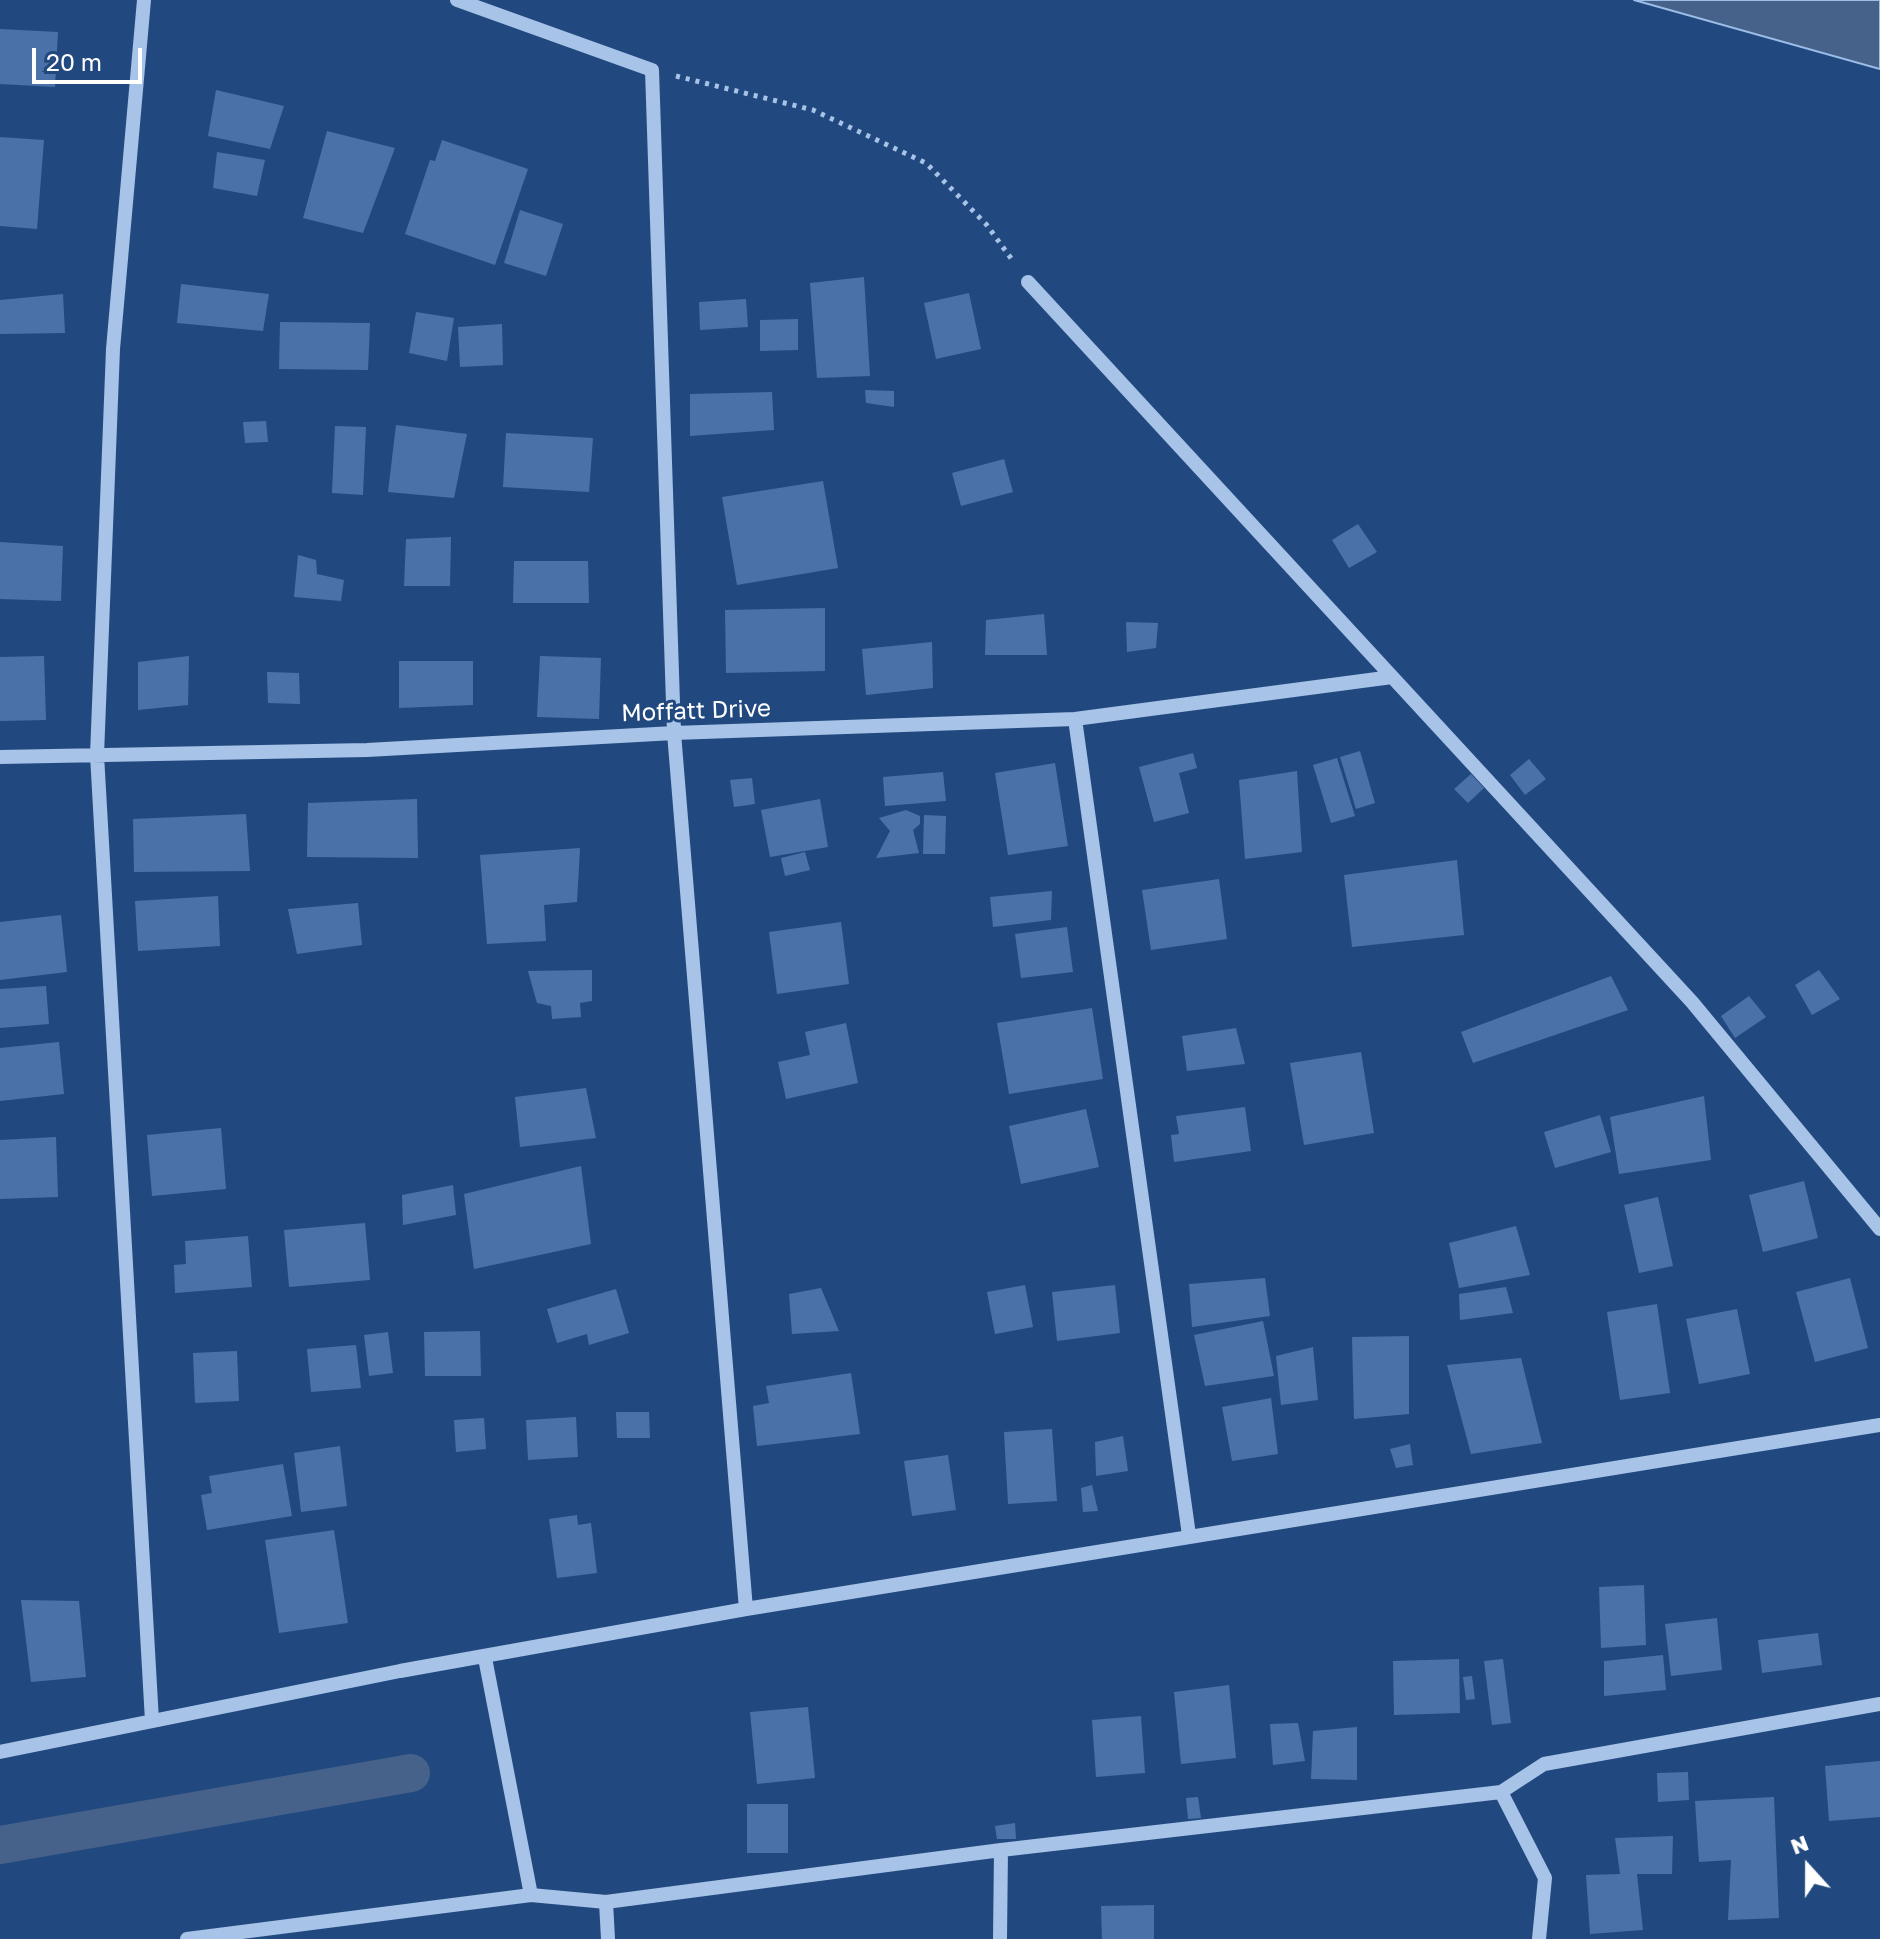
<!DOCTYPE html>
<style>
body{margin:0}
#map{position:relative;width:1880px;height:1939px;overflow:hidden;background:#22497f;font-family:"Golos Text",sans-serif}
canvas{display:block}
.north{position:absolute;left:1768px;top:1827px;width:80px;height:80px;-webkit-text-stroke:6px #22497f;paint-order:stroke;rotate:339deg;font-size:22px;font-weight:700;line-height:32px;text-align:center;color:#fff}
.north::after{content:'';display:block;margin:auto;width:28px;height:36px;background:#fff;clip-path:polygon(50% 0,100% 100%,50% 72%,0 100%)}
.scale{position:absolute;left:32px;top:48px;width:110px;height:36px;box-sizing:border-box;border:4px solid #fff;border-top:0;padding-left:10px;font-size:24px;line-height:28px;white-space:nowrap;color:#fff;-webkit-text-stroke:6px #22497f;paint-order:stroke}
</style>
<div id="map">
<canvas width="1880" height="1939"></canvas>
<div class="north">N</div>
<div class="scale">20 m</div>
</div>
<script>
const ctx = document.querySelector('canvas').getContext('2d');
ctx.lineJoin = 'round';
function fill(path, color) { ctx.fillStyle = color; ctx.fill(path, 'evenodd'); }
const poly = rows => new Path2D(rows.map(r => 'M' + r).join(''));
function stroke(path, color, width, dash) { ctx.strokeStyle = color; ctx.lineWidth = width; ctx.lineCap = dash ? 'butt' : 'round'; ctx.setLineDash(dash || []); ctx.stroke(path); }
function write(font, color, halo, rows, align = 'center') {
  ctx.font = font + ' "Golos Text",sans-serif'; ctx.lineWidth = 6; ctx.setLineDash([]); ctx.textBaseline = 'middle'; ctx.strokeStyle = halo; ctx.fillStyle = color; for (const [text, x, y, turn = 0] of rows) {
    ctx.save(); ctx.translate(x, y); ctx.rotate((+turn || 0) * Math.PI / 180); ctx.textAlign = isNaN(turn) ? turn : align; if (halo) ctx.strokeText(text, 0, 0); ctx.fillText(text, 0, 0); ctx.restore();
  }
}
const water = poly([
 [1634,0,1880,0,1880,69,1634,0]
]);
fill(water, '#46628a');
stroke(water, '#9bbde8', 2);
stroke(poly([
 [0,1845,411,1773]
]), '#46628a', 38);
fill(poly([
 [0,29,58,32,55,87,0,84],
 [216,90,284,106,270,149,208,136],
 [327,131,395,148,363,233,303,218],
 [0,137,44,140,37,229,0,226],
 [442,140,528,169,495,265,405,234,430,160,435,161],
 [217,152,265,160,257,196,213,188],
 [520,210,563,224,546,276,504,263],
 [864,277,870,376,817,378,810,283],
 [181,284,269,294,263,331,177,323],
 [969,293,981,349,936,359,924,303],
 [63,294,65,333,0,334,0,300],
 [746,299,748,327,700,330,699,302],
 [416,312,454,318,447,361,409,353],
 [798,319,798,350,760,351,760,320],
 [280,322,370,323,368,370,279,369],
 [502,324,503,365,460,367,458,327],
 [865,390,894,391,894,407,866,403],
 [772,392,774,430,690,436,690,394],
 [266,421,268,442,245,443,243,422],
 [396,425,467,434,454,498,388,492],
 [335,426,366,427,363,495,332,493],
 [506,433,593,438,589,492,503,487],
 [1004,459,1013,492,961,506,952,473],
 [823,481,838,568,737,585,722,497],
 [1358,524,1377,552,1349,568,1332,540],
 [451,537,450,586,404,586,406,539],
 [0,542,63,546,61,601,0,599],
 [298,555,316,560,317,574,344,580,341,601,294,597],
 [514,561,588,561,589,603,513,603],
 [825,608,825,671,726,673,725,610],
 [1044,614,1047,655,985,655,986,620],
 [1126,622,1158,623,1156,648,1127,652],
 [932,642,933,688,866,695,862,649],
 [44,656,46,720,0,721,0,657],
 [189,656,188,705,138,710,138,662],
 [540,656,601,658,599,719,537,717],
 [399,661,473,661,473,705,399,708],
 [267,672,299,673,300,704,268,703],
 [1360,751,1375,803,1356,809,1340,757],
 [1193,753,1197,768,1179,773,1189,813,1154,822,1139,767],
 [1337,758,1355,816,1331,823,1313,765],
 [1529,759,1546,779,1525,795,1510,775],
 [1055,763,1068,846,1008,855,995,773],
 [1297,771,1302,852,1245,859,1239,780],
 [943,772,946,801,885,806,883,777],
 [1471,774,1484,788,1468,803,1454,789],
 [752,778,755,804,734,807,730,780],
 [417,799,418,858,307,857,308,803],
 [820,799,828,847,770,857,761,810],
 [906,810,920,816,920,824,913,830,919,853,876,858,890,831,879,818],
 [246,814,250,871,134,872,133,819],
 [924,815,946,816,945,854,923,854],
 [580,848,577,902,544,905,546,941,487,944,480,855],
 [805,852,810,870,785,876,781,858],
 [1457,860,1464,935,1352,947,1344,875],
 [1219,879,1227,939,1151,950,1142,890],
 [1052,891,1051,920,993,927,990,897],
 [218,896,220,946,138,951,135,901],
 [358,903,362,945,297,954,288,909],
 [61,915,67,972,0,980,0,922],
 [841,922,849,984,777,994,769,932],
 [1067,927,1073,972,1021,978,1015,934],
 [592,970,592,1001,580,1003,581,1017,552,1019,551,1006,537,1003,528,971],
 [1819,970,1840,999,1812,1015,1795,985],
 [1611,976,1628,1010,1473,1063,1461,1032],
 [46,986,49,1024,0,1028,0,989],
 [1749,996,1766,1017,1735,1038,1721,1016],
 [1092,1008,1103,1079,1009,1094,997,1023],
 [846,1023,858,1083,786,1099,778,1062,810,1055,805,1032],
 [1236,1028,1245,1064,1187,1071,1182,1036],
 [59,1042,64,1094,0,1101,0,1048],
 [1361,1052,1374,1133,1304,1145,1290,1063],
 [586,1088,596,1138,520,1147,515,1097],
 [1704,1096,1711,1160,1619,1174,1610,1117],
 [1245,1107,1251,1151,1174,1162,1171,1135,1179,1134,1176,1116],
 [1086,1109,1099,1167,1021,1184,1009,1126],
 [1600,1115,1611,1152,1555,1168,1544,1132],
 [221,1128,226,1189,152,1196,147,1135],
 [56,1137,58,1197,0,1199,0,1140],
 [581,1166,591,1244,474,1269,464,1194],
 [1804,1181,1818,1238,1763,1252,1749,1195],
 [453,1185,456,1215,403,1225,402,1195],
 [1658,1197,1673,1266,1639,1273,1624,1205],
 [365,1223,370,1280,289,1287,284,1230],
 [1516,1226,1530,1275,1459,1288,1449,1243],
 [248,1236,252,1287,175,1293,174,1265,186,1264,185,1241],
 [1265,1278,1270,1316,1192,1327,1189,1284],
 [1850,1278,1868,1348,1815,1362,1796,1292],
 [1025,1285,1033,1327,995,1334,987,1292],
 [1115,1285,1120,1333,1057,1341,1052,1292],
 [1506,1287,1513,1313,1460,1320,1459,1294],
 [821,1288,839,1331,792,1334,789,1294],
 [616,1289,629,1333,589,1345,587,1334,557,1343,547,1309],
 [1657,1304,1670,1393,1620,1400,1607,1312],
 [1737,1309,1750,1374,1699,1384,1686,1319],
 [1263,1321,1274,1376,1205,1386,1194,1335],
 [480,1331,481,1376,425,1376,424,1332],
 [388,1332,393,1373,369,1376,364,1335],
 [1409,1336,1409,1414,1354,1419,1352,1337],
 [356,1345,361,1388,311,1392,307,1349],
 [1313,1347,1318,1400,1281,1405,1276,1356],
 [237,1351,239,1401,195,1403,193,1353],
 [1521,1358,1542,1443,1471,1454,1447,1365],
 [851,1373,860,1434,757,1446,753,1406,769,1403,766,1386],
 [1271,1398,1278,1454,1232,1461,1222,1407],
 [616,1412,649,1412,650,1438,617,1438],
 [576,1417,578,1457,528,1460,526,1420],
 [484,1418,486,1449,456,1452,454,1420],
 [1052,1429,1057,1501,1008,1504,1004,1432],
 [1123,1436,1128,1471,1096,1476,1095,1442],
 [1410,1444,1413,1465,1396,1468,1390,1449],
 [340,1446,347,1506,301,1512,294,1453],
 [948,1455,956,1510,912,1516,904,1461],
 [283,1464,292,1516,207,1530,201,1495,212,1493,209,1476],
 [1092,1485,1098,1511,1083,1512,1081,1488],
 [577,1515,578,1525,591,1523,597,1573,557,1578,549,1519],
 [334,1530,348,1623,279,1633,265,1540],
 [1644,1585,1646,1645,1601,1648,1599,1587],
 [21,1600,79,1601,86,1677,31,1682],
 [1717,1618,1722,1670,1671,1676,1665,1624],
 [1818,1633,1822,1665,1762,1673,1758,1640],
 [1663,1655,1666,1690,1604,1696,1604,1661],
 [1459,1659,1460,1713,1394,1715,1393,1661],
 [1503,1659,1511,1723,1492,1725,1484,1661],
 [1472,1676,1475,1699,1466,1700,1463,1677],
 [1229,1685,1236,1758,1181,1764,1174,1692],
 [808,1707,815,1778,757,1784,750,1712],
 [1141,1716,1145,1773,1096,1777,1092,1720],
 [1298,1723,1305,1761,1273,1765,1270,1724],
 [1357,1727,1357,1780,1311,1779,1313,1731],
 [1880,1761,1880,1817,1829,1821,1825,1766],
 [1688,1772,1689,1800,1658,1802,1657,1773],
 [1198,1797,1201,1818,1188,1819,1186,1798],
 [1774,1797,1779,1918,1728,1920,1731,1860,1699,1862,1695,1801],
 [747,1804,788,1804,788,1853,747,1853],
 [1015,1823,1016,1839,997,1839,995,1826],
 [1673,1836,1672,1874,1637,1874,1643,1930,1590,1934,1586,1875,1620,1874,1615,1838],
 [1154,1905,1154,1939,1102,1939,1101,1906]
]), '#4b72a8');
stroke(poly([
 [676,76,813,110,926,163,986,224,1013,261]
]), '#a7c3e7', 5, [4, 6]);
stroke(poly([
 [144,0,113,349,97,755,152,1721],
 [457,0,652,70,674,733,746,1609],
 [1028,282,1692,1002,1880,1229],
 [1075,719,1189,1535],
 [0,757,367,750,674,733,1075,719,1392,677],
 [485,1658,531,1895],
 [0,1752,400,1671,746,1609,1880,1425],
 [1501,1792,1545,1878,1539,1939],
 [606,1902,608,1939],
 [187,1939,531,1895,606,1902,1001,1850,1501,1792,1544,1764,1880,1704],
 [1000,1939,1001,1850]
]), '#a7c3e7', 14);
write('24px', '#fff', '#22497f', [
 ["Moffatt Drive",696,711,-2]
]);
</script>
